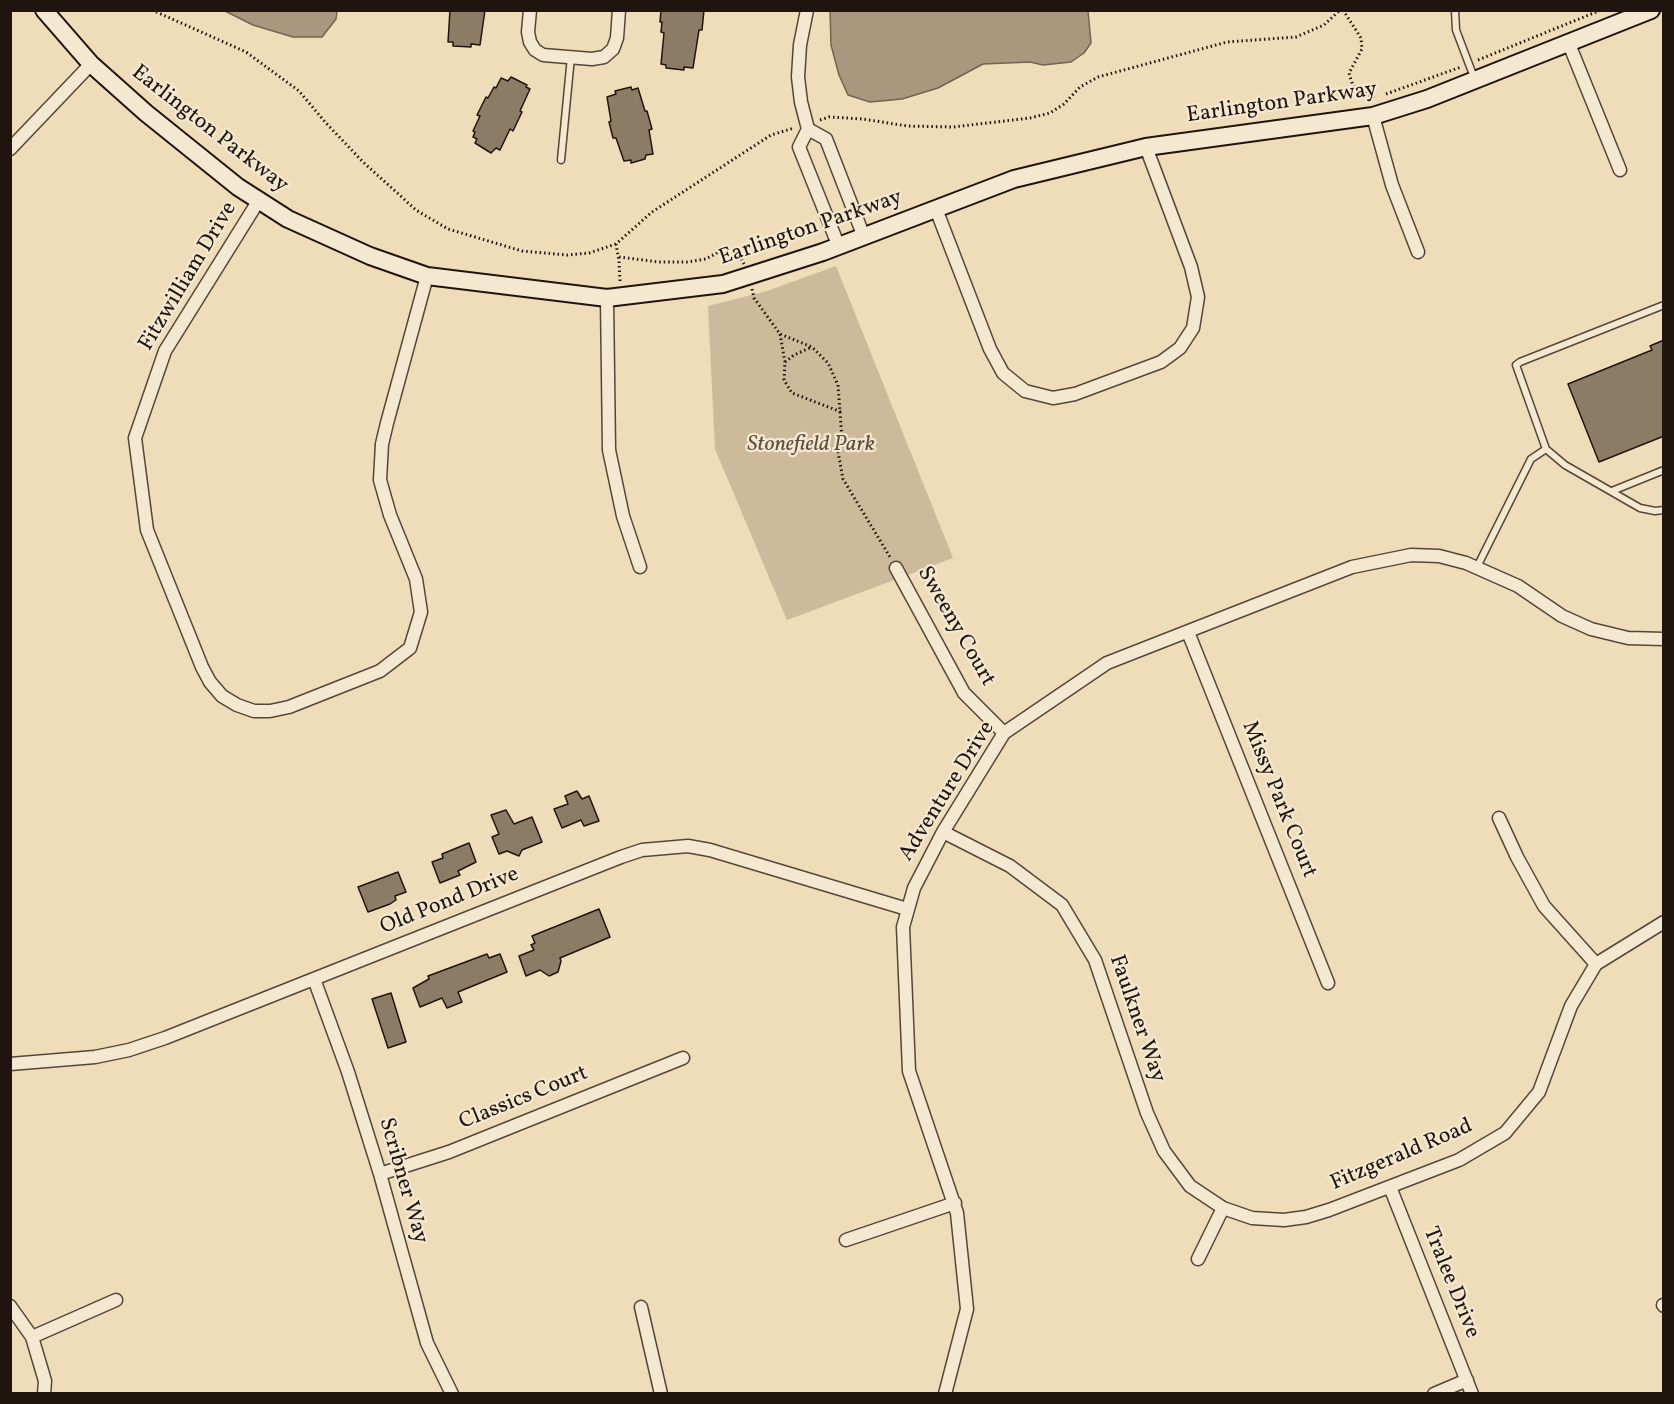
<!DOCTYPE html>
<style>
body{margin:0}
#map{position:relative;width:1674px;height:1404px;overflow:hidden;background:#efdcb8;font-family:Vollkorn,serif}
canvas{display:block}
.frame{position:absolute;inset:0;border:12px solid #20150e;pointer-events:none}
</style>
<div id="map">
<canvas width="1674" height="1404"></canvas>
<div class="frame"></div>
</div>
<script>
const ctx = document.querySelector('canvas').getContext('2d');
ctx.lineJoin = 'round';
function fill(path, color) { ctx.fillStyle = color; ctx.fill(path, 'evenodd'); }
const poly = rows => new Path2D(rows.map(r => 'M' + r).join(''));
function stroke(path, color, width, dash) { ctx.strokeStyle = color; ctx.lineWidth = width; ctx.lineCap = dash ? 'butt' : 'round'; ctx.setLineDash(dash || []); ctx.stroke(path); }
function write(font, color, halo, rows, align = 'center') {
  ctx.font = font + ' Vollkorn,serif'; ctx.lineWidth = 4.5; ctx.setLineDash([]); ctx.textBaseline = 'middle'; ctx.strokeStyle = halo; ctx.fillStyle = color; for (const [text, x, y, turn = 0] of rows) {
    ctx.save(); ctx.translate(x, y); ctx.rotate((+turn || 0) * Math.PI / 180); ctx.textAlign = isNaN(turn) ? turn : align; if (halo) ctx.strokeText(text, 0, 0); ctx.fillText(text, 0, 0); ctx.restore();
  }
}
fill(poly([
 [836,266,953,558,787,620,715,449,708,306,767,291]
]), '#ccba9b');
const water = poly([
 [830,10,1088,11,1091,43,1084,53,1071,62,1043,65,1030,62,983,64,938,88,902,99,870,102,848,95,839,75,831,45,830,10],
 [225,11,337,11,336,19,322,37,293,37,253,25,225,11]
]);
fill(water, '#a9987e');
stroke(water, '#726451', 1.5);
const building = poly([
 [450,10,485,10,480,45,471,44,471,47,453,46,453,42,448,42,450,10],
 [661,10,704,10,702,30,699,30,693,68,684,67,684,70,666,68,666,65,661,64,664,33,661,32,662,22,660,22,661,10],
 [511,77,527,85,526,87,530,89,520,111,522,112,513,131,510,129,500,150,496,148,491,153,475,143,477,139,473,137,475,132,473,131,480,116,477,115,486,97,488,98,494,87,496,88,501,78,508,81,511,77],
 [631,87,632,90,638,88,645,111,647,111,652,129,649,130,653,154,646,155,645,159,631,163,631,160,624,161,616,138,613,138,609,122,611,121,607,97,616,94,615,91,631,87],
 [1664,340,1664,436,1599,462,1568,384,1652,350,1650,346,1664,340],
 [577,791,582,799,589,796,599,821,584,826,581,820,562,828,554,809,568,804,565,796,577,791],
 [506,810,514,824,532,817,542,842,522,850,519,856,507,851,499,854,492,837,499,834,491,815,506,810],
 [469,843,476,862,458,871,460,875,440,883,432,862,443,858,442,854,469,843],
 [398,872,406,892,395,896,396,900,390,904,368,912,358,887,398,872],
 [599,909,610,937,560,958,561,961,558,972,549,976,540,970,526,976,519,956,534,950,531,945,535,943,532,936,599,909],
 [487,954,489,958,500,954,507,972,458,992,462,1002,447,1008,442,998,420,1007,413,988,429,979,428,976,487,954],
 [391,993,406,1042,388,1048,372,999,391,993]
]);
fill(building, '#8c7c66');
stroke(building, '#20150e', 1.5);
const lane = poly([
 [1455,10,1456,30,1475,80],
 [561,160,571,57],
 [1664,305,1520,362,1516,365,1546,449,1565,465,1640,508,1655,511,1664,510],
 [1612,491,1664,470],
 [1477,567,1531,459,1546,449]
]);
const street = poly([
 [530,10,528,32,530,42,535,50,543,55,592,59,604,57,613,49,617,38,619,10],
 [807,10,800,45,798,77,801,102,808,129,826,139,864,237],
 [1569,44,1620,170],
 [1373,116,1392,185,1418,252],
 [808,129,799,147,839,247],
 [10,149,91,64],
 [259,200,165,351,135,438,147,530,202,667,210,682,222,696,237,705,254,711,270,711,289,707,380,671,410,648,421,612,416,579,390,515,380,480,382,444,387,423,427,276],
 [936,209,990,349,1003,373,1025,391,1053,398,1075,394,1161,362,1180,348,1193,328,1198,297,1191,267,1146,147],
 [607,298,609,450,623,516,640,567],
 [896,568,964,693,1004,733],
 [1188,632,1328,983],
 [1499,818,1517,857,1544,906,1596,964],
 [943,832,1010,866,1062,905,1095,960,1147,1113,1164,1151,1190,1186,1223,1208,1252,1218,1284,1220,1306,1217,1329,1210,1459,1160,1505,1133,1539,1092,1571,1006,1596,964,1664,922],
 [314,979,348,1072,380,1174,427,1343,452,1394],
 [10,1064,95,1057,129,1050,165,1038,621,857,642,850,688,846,710,850,907,909],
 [380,1174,449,1152,683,1058],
 [1390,1187,1472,1394],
 [846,1240,955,1203],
 [1198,1259,1223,1208],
 [1663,1305,1664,1306],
 [10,1306,32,1337,45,1381,44,1394],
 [641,1307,661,1394],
 [32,1337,116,1300],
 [945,1394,967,1309,957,1213,909,1071,903,927,914,888,943,832,1004,733,1107,663,1352,567,1411,555,1439,556,1466,563,1518,586,1562,616,1591,629,1628,638,1664,639],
 [1434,1394,1467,1380]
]);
const secondary = poly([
 [44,10,91,64,146,113,238,187,288,219,370,256,427,276,607,298,723,284,823,252,1014,179,1146,147,1373,116,1427,99,1651,10]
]);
stroke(lane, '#544738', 9);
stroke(street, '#544738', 15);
stroke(secondary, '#20150e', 20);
stroke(poly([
 [152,10,246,52,299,91,326,123,363,162,416,210,448,229,522,251,567,255,589,253,616,244],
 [1343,10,1361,38,1362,49,1349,73,1353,86,1374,98],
 [1478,60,1601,10],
 [1386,94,1461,67],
 [820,120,829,117,863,119,907,126,953,127,1030,118,1050,113,1064,104,1080,87,1098,77,1227,42,1296,37,1324,25,1340,10],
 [619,257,659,262,687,262,706,259,724,249,731,248,739,254,744,264],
 [620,281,619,261,616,244,652,212,771,135,794,128],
 [752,289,754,298,780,334,812,347,828,363,838,385,842,439,838,452,843,479,890,557],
 [780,334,785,362,784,380,792,393,841,412],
 [785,362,794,355,812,347]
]), '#20150e', 3, [1.5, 3]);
stroke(lane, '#f5e8d1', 6);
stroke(street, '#f5e8d1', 12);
stroke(secondary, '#f5e8d1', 16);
write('22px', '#20150e', '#f5e8d1', [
 ["Earlington Parkway",1282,104,-8],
 ["Earlington Parkway",209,130,38],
 ["Earlington Parkway",811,229,-19],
 ["Fitzwilliam Drive",189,277,-59],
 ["Sweeny Court",955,627,60],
 ["Adventure Drive",948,792,-58],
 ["Missy Park Court",1278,800,68],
 ["Old Pond Drive",450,902,-22],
 ["Faulkner Way",1136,1019,71],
 ["Classics Court",524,1099,-22],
 ["Fitzgerald Road",1402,1156,-23],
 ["Scribner Way",402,1181,74],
 ["Tralee Drive",1450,1283,68]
]);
write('italic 22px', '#5c4f3f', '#f5e8d1', [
 ["Stonefield Park",811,446]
]);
</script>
